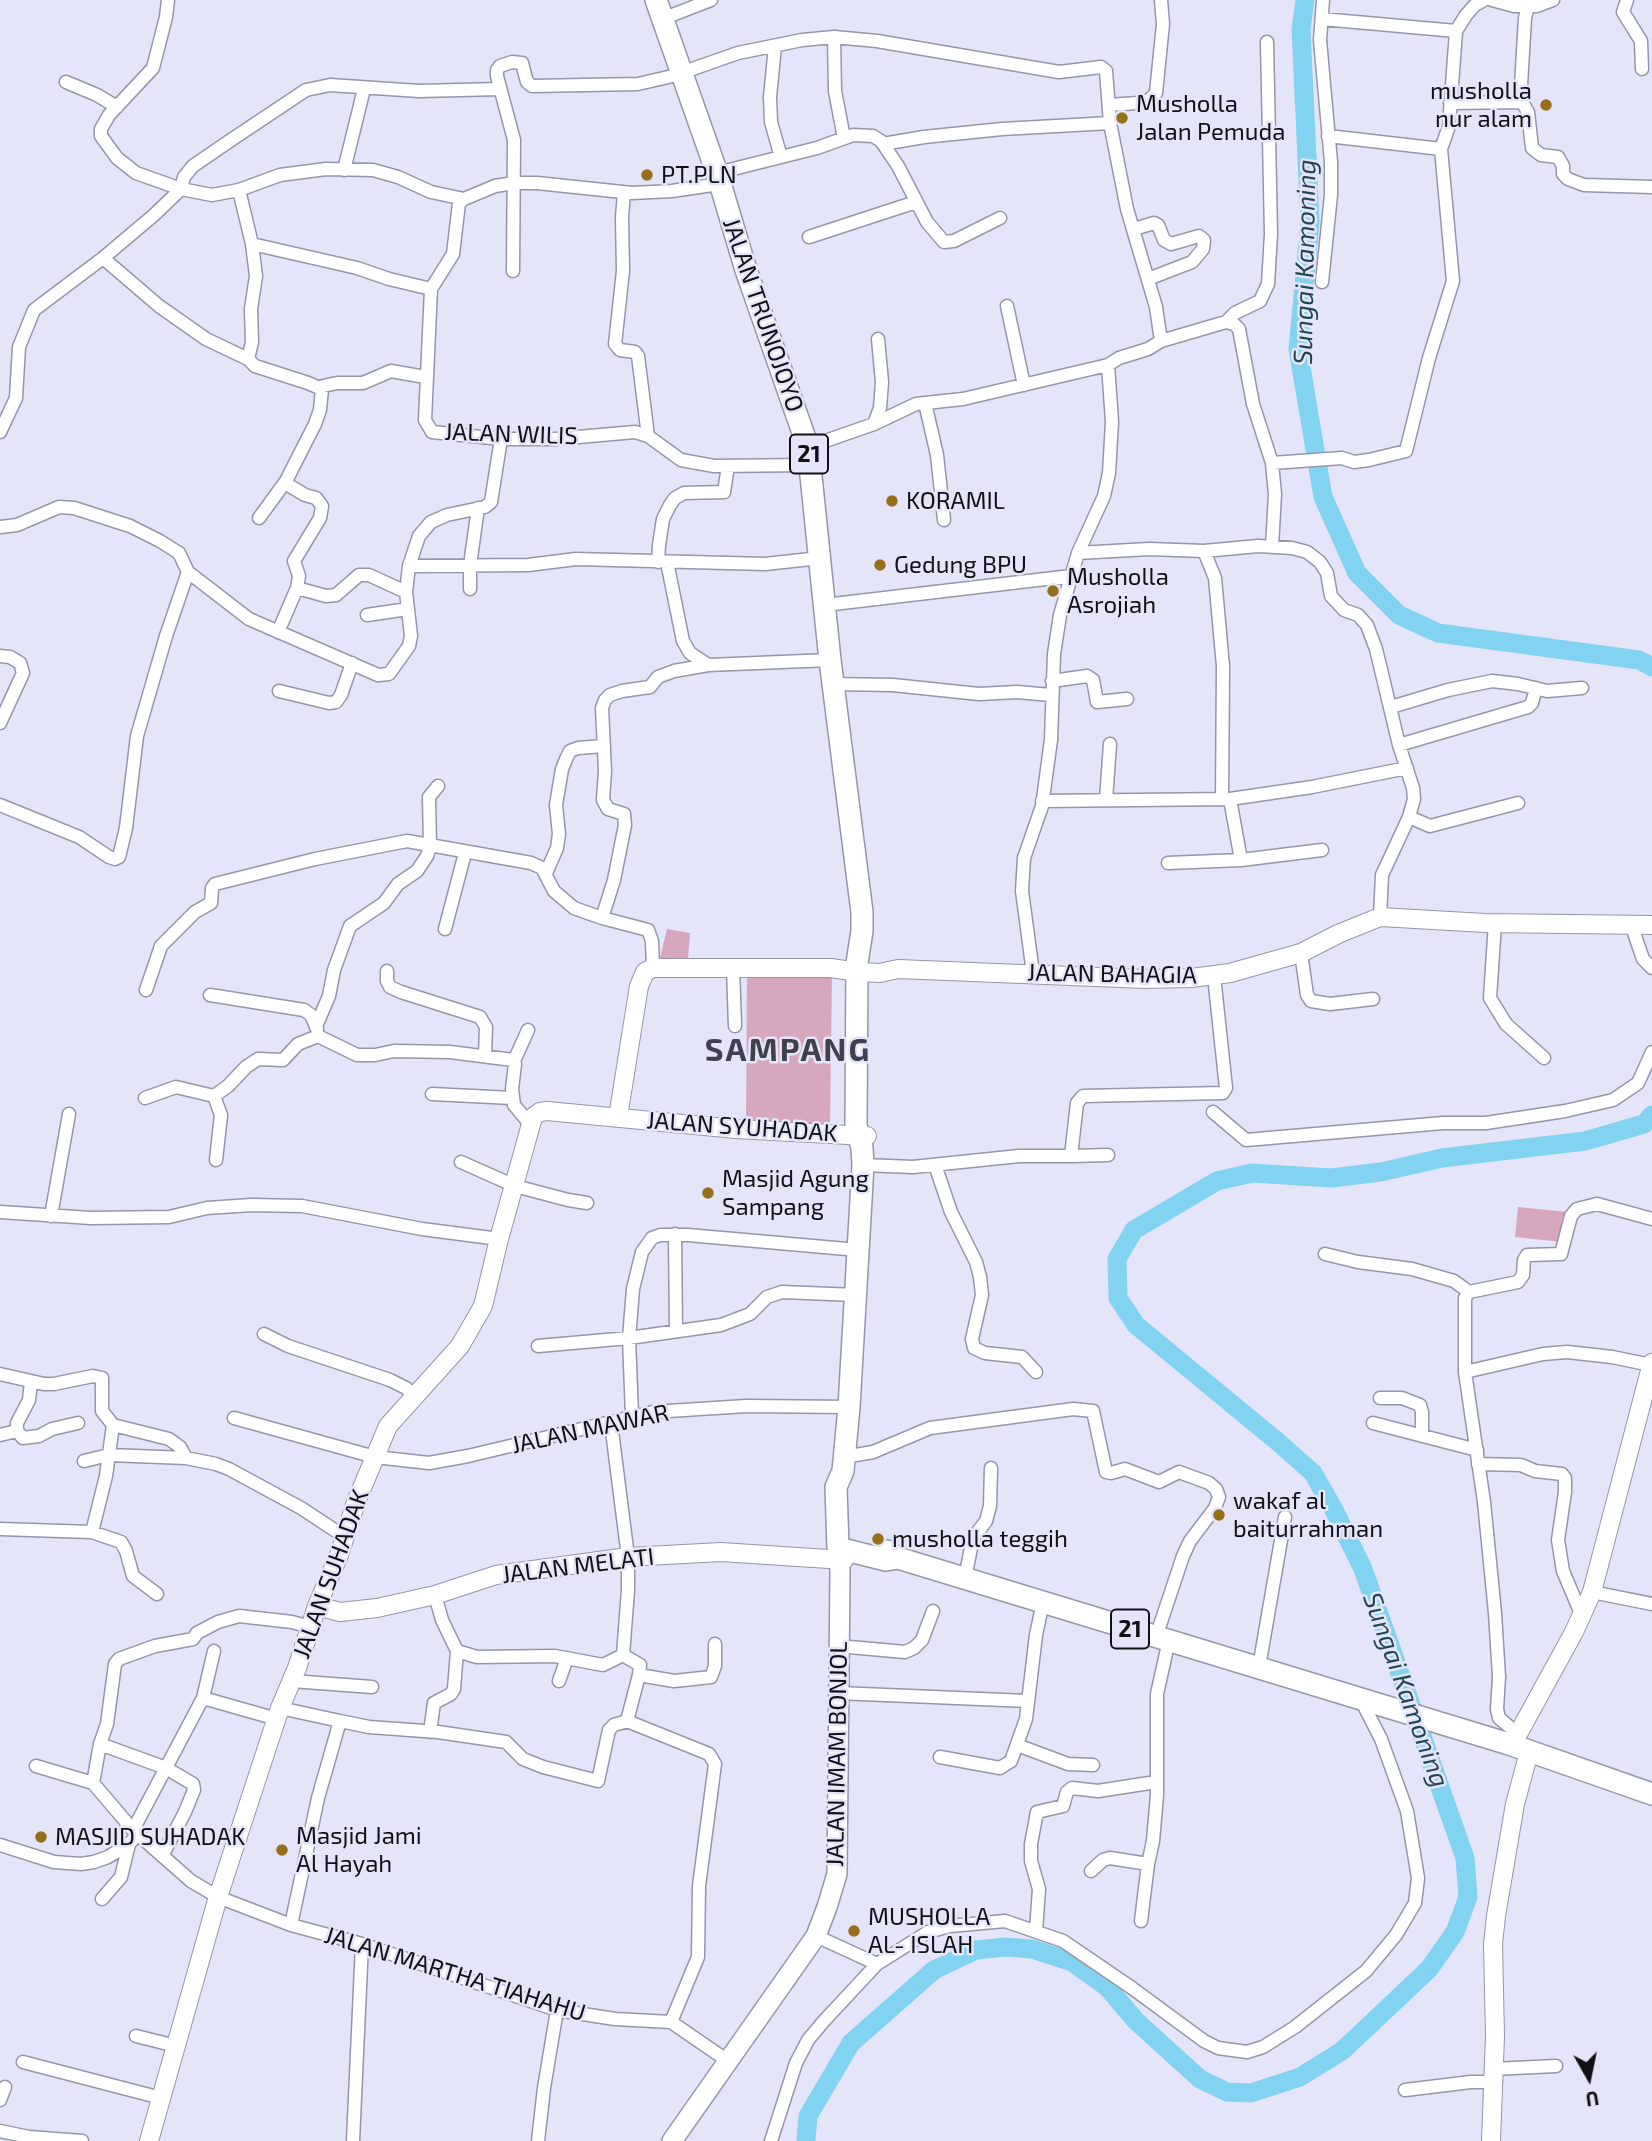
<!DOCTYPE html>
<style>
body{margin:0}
#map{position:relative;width:1652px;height:2141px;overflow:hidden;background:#e5e5fa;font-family:"Exo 2",sans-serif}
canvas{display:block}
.north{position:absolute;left:1554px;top:2043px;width:70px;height:70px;-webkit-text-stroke:5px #e5e5fa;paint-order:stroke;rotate:171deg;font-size:19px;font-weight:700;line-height:28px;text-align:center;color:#101017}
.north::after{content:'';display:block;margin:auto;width:24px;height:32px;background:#101017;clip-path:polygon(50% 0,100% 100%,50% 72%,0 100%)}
</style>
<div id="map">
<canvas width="1652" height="2141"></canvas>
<div class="north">U</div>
</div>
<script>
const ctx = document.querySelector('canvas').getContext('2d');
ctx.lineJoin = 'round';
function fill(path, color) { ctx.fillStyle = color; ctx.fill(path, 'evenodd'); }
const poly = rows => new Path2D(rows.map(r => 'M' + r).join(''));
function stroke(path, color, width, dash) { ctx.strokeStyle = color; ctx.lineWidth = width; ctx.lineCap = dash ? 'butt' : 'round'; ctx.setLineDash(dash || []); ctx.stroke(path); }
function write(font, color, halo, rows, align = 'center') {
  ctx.font = font + ' "Exo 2",sans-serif'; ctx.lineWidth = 5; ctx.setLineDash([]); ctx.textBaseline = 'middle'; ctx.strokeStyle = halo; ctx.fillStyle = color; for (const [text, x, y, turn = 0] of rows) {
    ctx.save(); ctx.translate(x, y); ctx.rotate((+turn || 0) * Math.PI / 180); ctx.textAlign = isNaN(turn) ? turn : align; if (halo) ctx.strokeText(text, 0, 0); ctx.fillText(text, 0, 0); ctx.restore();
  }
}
fill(poly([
 [667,929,690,933,688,959,660,958],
 [747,971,832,972,830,1127,746,1123],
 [1518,1207,1567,1212,1562,1242,1515,1237]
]), '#d7a7bf');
stroke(poly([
 [1305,0,1301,29,1310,222,1298,349,1323,497,1357,573,1399,615,1438,633,1639,660,1652,667],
 [806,2141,808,2116,851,2043,934,1970,976,1950,1005,1947,1032,1949,1072,1962,1107,1987,1136,2021,1200,2079,1227,2092,1251,2093,1300,2077,1342,2051,1429,1969,1455,1932,1468,1897,1465,1858,1363,1569,1333,1508,1313,1473,1278,1442,1136,1325,1118,1298,1117,1259,1134,1230,1217,1181,1252,1173,1331,1178,1381,1172,1442,1158,1585,1141,1644,1124,1652,1115]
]), '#82d3f1', 19);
const street = poly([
 [168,0,166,17,153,68,109,115,101,129,101,136,117,158,136,173,181,189,212,195,239,190,280,175,326,169,373,170,398,177,431,192,464,199],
 [1492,0,1514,6,1537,6,1553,0],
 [1627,0,1623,12,1641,41,1642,69],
 [662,19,711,0],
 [1322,19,1456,31],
 [834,37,835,91,844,138],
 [775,46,770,97,771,122,781,157],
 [681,73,738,53,802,40,834,37,877,41,1059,72,1101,67,1106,71,1110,123],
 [66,82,97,95,117,107],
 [1520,102,1525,18,1528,6],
 [1450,103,1522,102,1528,112,1532,148,1541,155,1558,157,1563,166,1563,174,1568,179,1584,185,1652,187],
 [1109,105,1138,103,1149,100,1156,93,1163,24,1161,0],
 [1328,136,1441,149],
 [344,170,364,89],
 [717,173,817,148,853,135,873,136,881,141,898,166,927,222,944,242,954,241,1000,218],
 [719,184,672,191,632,193,537,183,514,183,495,186,464,199,459,203,453,254,431,289,425,420,432,432,501,439,555,439,635,432,648,436,681,460,714,466,810,465],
 [239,190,252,244,357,268,389,279,431,289],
 [624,193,622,217,623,271,615,344,620,350,635,352,638,356,648,436],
 [1134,229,1154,223,1158,225,1164,240,1171,244,1199,236,1204,240,1203,249,1192,262,1148,279],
 [809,237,916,202],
 [252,244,256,276,251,309,252,342,248,359,255,366,308,383,322,389,320,410,315,424,286,481,290,486,305,495,316,498,322,506,320,518,294,561,299,576,297,588,278,632],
 [103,258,159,306,206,339,248,359],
 [513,271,514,140,497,76,497,70,500,66,512,62,522,63,527,82,532,86,638,84,681,74],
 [1322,282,1331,195,1331,162,1320,40,1323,0],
 [1007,306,1024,385],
 [1226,322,1235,313,1260,301,1268,284,1271,234,1267,42],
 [1161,341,1226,322,1234,324,1239,329,1253,404,1272,463,1275,494,1272,547],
 [319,387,337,383,363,383,391,371,425,377],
 [925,403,937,455,944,520],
 [874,424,880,408,882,382,878,339],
 [0,432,16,398,19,347,34,310,103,258,154,215,181,189,184,177,193,166,231,140,306,90,330,85,419,91,500,89],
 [808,447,874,424,916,404,963,399,1108,365,1119,358,1148,349,1161,341,1156,307,1127,209,1110,123,1002,129,924,137,883,144],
 [1272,463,1342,458,1354,462,1369,460,1406,451,1429,358,1453,281,1441,149,1449,126,1456,31,1466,15,1475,5,1484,0],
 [259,518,286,481],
 [0,527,17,525,59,507,74,508,130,526,160,541,179,553,188,572,249,619,378,675,389,674,409,646,411,636,406,592,409,566,419,536,431,522,447,515,485,507,491,502,501,439],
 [1204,551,1215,578,1223,666,1222,799],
 [1078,553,1149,549,1204,551,1258,546,1292,548,1307,552,1320,562,1327,573,1331,596,1344,610,1358,615,1367,625,1376,649,1399,745,1413,788,1414,799,1409,817,1382,875,1380,917],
 [658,562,659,545,663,519,670,505,675,498,684,493,724,492,728,466],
 [667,562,683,641,690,653,708,665],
 [409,566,528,565,576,559,765,564,820,558],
 [297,588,326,596,336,595,359,575,369,575,406,592],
 [470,589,470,565,478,508],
 [825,605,1071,576],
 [367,615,408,609],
 [0,656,10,657,20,663,23,673,0,723],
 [1052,681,1087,676,1093,680,1097,702,1127,699],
 [833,684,893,685,979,694,1017,692,1051,695],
 [279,691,329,703,336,702,341,695,352,663],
 [1391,707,1448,690,1492,681,1518,684,1547,691,1582,688],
 [1399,745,1528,707,1532,703,1536,688],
 [1106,800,1110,744],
 [1042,801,1230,799,1312,787,1407,768],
 [0,805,79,837,109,857,115,859,119,857,126,828,137,736,166,636,188,572],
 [1409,817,1430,826,1518,803],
 [1241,860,1322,850],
 [1168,863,1241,860,1230,799],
 [546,873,557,848,559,834,556,805,562,769,567,757,570,751,578,748,604,746],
 [1495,923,1490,998,1506,1024,1544,1058],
 [1631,924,1643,959,1652,968],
 [445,929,465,853],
 [1301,953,1307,995,1311,1001,1330,1004,1373,999],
 [653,968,652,941,648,930,602,918,614,880,625,825,624,814,608,809,603,800,605,771,602,708,605,700,610,695,622,691,650,687,658,677,674,671,708,665,830,660],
 [733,968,735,1026],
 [387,971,387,981,390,987,401,992,480,1017,486,1027,485,1056],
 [1033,973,1022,891,1024,858,1042,806,1051,740,1054,654,1060,615,1078,553,1104,496,1109,473,1112,422,1108,365],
 [146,990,161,946,195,912,211,903,212,888,215,884,315,859,407,841,531,863,542,868,554,891,574,908,602,918],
 [210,995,304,1010,311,1015,317,1029],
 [317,1024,329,996,334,970,350,926,384,903,398,884,417,871,427,856,430,847,429,797,438,786],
 [318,1036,357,1055,375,1055,394,1051,450,1052,513,1060,515,1064,512,1089,514,1105,529,1123],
 [514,1061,528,1030],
 [432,1094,512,1098],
 [214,1096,221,1115,216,1160],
 [145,1098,176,1087,214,1096,228,1086,246,1067,258,1059,283,1060,298,1044,318,1036],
 [1213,1112,1246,1140,1443,1123,1486,1123,1565,1111,1613,1100,1638,1083,1652,1052],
 [1071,1156,1108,1155],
 [461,1162,515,1186,568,1200,587,1203],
 [863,1165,913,1167,1019,1156,1071,1156,1077,1103,1083,1096,1223,1093,1226,1088,1214,976],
 [935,1165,951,1212,976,1262,980,1277,982,1295,972,1339,974,1348,985,1353,1022,1357,1036,1372],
 [0,1212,91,1218,169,1217,207,1208,251,1205,302,1206,422,1229,499,1239],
 [51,1216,69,1114],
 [675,1234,676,1331],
 [1325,1254,1358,1262,1412,1269,1454,1281,1469,1292],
 [264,1334,288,1346,390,1380,406,1388,414,1396],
 [538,1346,629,1338,721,1325,750,1314,767,1297,782,1292,856,1295],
 [1465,1372,1543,1354,1567,1352,1612,1357,1651,1365],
 [0,1374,44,1384,54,1384,93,1376,102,1378,102,1411,113,1425,106,1476,92,1532,121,1542,126,1551,133,1576,157,1594],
 [31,1382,29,1400,17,1423,17,1431,23,1438,39,1436,52,1429,78,1423],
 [1380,1398,1402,1398,1420,1405,1422,1412,1422,1436],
 [632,1416,629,1338,633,1289,642,1252,652,1238,660,1235,688,1235,858,1250],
 [234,1418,375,1457,429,1463,468,1456,653,1412,746,1406,849,1407],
 [611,1423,628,1557,628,1590,623,1655],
 [1373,1423,1477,1450],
 [113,1425,169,1439,180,1447,186,1458],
 [0,1435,17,1431],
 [844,1457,873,1452,930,1428,1073,1409,1093,1411,1106,1472,1111,1473,1125,1469,1159,1482,1179,1472,1209,1483,1216,1489,1219,1497,1215,1508,1190,1541,1183,1556,1156,1637],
 [84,1461,109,1455,186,1458,216,1464,229,1469,301,1508,345,1537],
 [1478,1464,1521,1465,1535,1471,1562,1474,1565,1478,1565,1492,1558,1540,1563,1571,1582,1616],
 [0,1529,92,1532],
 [965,1578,973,1538,986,1521,990,1506,991,1468],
 [1592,1592,1652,1604],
 [435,1595,442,1620,457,1651,477,1657,555,1656,603,1665,623,1655],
 [838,1646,905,1652,914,1648,922,1640,933,1611],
 [1259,1667,1285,1517],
 [639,1675,674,1681,711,1677,715,1666,715,1644],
 [292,1681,372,1687],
 [559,1681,567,1658],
 [838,1693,1028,1701],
 [203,1698,214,1651],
 [280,1708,340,1721,318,1798,291,1925],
 [340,1721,369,1727,438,1732,506,1742,523,1759,543,1767,598,1781,609,1730,614,1725,627,1721,639,1675,640,1665,623,1655],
 [627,1721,709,1754,715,1764,699,1886,698,1957,671,2022],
 [430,1732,434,1703,451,1694,454,1689,457,1651],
 [1518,1734,1499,1718,1497,1709,1499,1677,1495,1613,1484,1502,1465,1372,1465,1298,1469,1292,1518,1282,1523,1275,1524,1260,1527,1255,1561,1254,1571,1216,1577,1209,1597,1204,1652,1219],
 [100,1744,166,1768,193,1784,194,1790,185,1812,162,1856],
 [1017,1745,1068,1764,1093,1765],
 [940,1757,1000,1768,1011,1761,1026,1719,1036,1635,1043,1602],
 [36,1766,93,1783,133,1830,191,1881,218,1897,291,1925,362,1944,557,2010,615,2019,671,2022,728,2061],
 [93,1783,100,1744,107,1724,115,1664,119,1659,155,1646,193,1639,197,1633,218,1622,239,1616,292,1622,310,1627],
 [133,1830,203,1698,277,1719],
 [0,1845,54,1862,81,1864,94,1862,108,1857,129,1844,138,1834],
 [1091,1871,1103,1860,1110,1858,1148,1864],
 [102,1899,121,1877,129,1844],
 [1141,1921,1148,1864,1153,1841,1157,1795,1157,1694,1169,1640],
 [1036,1931,1039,1889,1031,1861,1031,1844,1037,1812,1063,1806,1067,1792,1072,1788,1098,1791,1156,1782],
 [816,1936,877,1964],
 [136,2036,176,2046],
 [23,2062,161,2098],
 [1493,2069,1556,2066],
 [1405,2090,1471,2082,1493,2082],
 [0,2100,5,2087],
 [0,2131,29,2137,82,2141],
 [353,2141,362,1944],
 [538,2141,544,2088,557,2010],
 [771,2141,796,2063,808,2040,823,2022,877,1964,928,1932,950,1926,1005,1921,1063,1941,1132,1988,1204,2041,1218,2048,1247,2052,1263,2047,1295,2027,1366,1971,1396,1935,1415,1903,1418,1878,1407,1811,1381,1739,1361,1700]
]);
const secondary = poly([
 [618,1117,639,986,645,972,653,968,831,968,858,972,880,973,898,969,1145,979,1191,978,1230,973,1301,953,1338,934,1380,917,1485,923,1652,925],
 [317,1606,340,1612,377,1608,435,1595,496,1575,628,1557,721,1552,844,1560],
 [1509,1744,1518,1734,1574,1632,1592,1592,1652,1363],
 [149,2141,218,1897,280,1708,297,1668,317,1606,339,1555,356,1502,388,1426,460,1346,483,1306,499,1239,533,1117,540,1112,547,1111,736,1129,867,1136],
 [1491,2141,1495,2036,1493,1944,1496,1916,1515,1804,1529,1752]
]);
const primary = poly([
 [672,2141,816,1936,827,1907,837,1874,840,1571,838,1548]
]);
const highway = poly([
 [656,0,717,173,746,270,808,447,830,660,862,912,862,931,857,963,856,1125,862,1148,863,1165,849,1407,843,1471,836,1487,838,1548,886,1560,898,1558],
 [887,1551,898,1558,1509,1744,1652,1794]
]);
stroke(street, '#9696aa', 15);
stroke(secondary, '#9696aa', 20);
stroke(primary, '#9696aa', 22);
stroke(highway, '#9696aa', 24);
stroke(street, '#fff', 12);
stroke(secondary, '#fff', 18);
stroke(primary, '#fff', 19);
stroke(highway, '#fff', 21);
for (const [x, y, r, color] of [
 [1546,105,7,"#976e1a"],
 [1122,118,7,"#976e1a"],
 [647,175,7,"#976e1a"],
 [892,501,7,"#976e1a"],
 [880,565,7,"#976e1a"],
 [1053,591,7,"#976e1a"],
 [708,1193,7,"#976e1a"],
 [1219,1515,7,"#976e1a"],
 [878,1539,7,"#976e1a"],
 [41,1837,7,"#976e1a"],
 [282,1850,7,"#976e1a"],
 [854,1931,7,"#976e1a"]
]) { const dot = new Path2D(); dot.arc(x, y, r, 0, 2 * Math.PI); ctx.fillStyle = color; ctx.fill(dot); stroke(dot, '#e5e5fa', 2.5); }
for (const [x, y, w] of [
 [809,454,38],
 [1130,1629,38]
]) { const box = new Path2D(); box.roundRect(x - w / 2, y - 19.5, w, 39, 5); ctx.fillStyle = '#e5e5fa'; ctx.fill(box); stroke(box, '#101017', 2); }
write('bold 23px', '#101017', null, [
 ["21",809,454],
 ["21",1130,1629]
]);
write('24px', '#101017', '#e5e5fa', [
 ["musholla",1532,91,"right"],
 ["nur alam",1532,119,"right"],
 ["Musholla",1136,104],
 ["Jalan Pemuda",1136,132],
 ["PT.PLN",661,175],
 ["KORAMIL",906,501],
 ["Gedung BPU",894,565],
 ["Musholla",1067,577],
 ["Asrojiah",1067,605],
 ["Masjid Agung",722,1179],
 ["Sampang",722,1207],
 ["wakaf al",1233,1501],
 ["baiturrahman",1233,1529],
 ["musholla teggih",892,1539],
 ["Masjid Jami",296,1836],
 ["Al Hayah",296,1864],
 ["MASJID SUHADAK",55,1837],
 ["MUSHOLLA",868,1917],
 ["AL- ISLAH",868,1945]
], 'left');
write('24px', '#101017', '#e5e5fa', [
 ["JALAN TRUNOJOYO",763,315,71],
 ["JALAN WILIS",511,434,2],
 ["JALAN BAHAGIA",1112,974,1],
 ["JALAN SYUHADAK",742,1127,4],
 ["JALAN MAWAR",590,1429,-12],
 ["JALAN MELATI",578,1566,-7],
 ["JALAN SUHADAK",331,1574,-70],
 ["JALAN IMAM BONJOL",837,1754,-89],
 ["JALAN MARTHA TIAHAHU",455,1974,17]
]);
write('italic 26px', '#224754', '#e5e5fa', [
 ["Sungai Kamoning",1305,262,-89],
 ["Sungai Kamoning",1406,1690,70]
]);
ctx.letterSpacing = '2px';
write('bold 32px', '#404051', '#e5e5fa', [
 ["SAMPANG",788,1050]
]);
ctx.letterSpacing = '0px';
</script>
